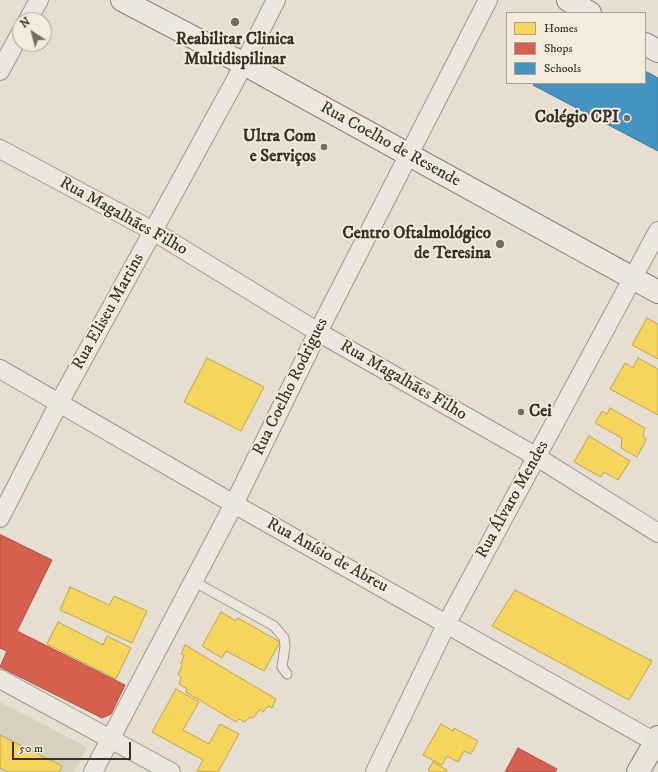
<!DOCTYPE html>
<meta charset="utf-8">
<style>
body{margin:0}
#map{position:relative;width:658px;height:772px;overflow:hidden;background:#e5ded1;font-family:"IM FELL DW Pica",serif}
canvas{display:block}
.legend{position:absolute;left:506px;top:12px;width:140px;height:72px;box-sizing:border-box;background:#f3ecdc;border:1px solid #aaa094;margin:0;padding:5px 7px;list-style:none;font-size:12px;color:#3c2e28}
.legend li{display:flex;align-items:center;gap:8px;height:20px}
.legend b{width:20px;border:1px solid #aaa094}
.north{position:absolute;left:12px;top:12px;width:40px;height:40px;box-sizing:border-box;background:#f3ecdc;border:1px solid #aaa094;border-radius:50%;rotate:324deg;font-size:11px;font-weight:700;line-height:16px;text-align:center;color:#3c2e28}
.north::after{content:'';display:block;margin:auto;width:14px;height:18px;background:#776c63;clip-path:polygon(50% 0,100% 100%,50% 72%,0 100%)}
.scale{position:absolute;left:12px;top:742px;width:119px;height:18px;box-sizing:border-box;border:2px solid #3c2e28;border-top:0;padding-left:5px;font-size:12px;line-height:14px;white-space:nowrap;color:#3c2e28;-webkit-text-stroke:3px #f3ecdc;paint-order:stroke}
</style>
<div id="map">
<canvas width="658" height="772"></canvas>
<ul class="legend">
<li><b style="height:11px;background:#f6d55c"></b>Homes</li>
<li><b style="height:11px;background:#d6604d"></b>Shops</li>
<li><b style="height:11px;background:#4393c3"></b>Schools</li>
</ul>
<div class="north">N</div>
<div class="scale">50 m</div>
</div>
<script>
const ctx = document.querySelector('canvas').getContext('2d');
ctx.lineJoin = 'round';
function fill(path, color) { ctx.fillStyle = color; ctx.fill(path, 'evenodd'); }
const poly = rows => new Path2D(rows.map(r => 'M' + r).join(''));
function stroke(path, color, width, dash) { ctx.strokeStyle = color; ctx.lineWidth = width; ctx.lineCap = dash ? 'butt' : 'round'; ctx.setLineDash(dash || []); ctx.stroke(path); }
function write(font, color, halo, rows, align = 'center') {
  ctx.font = font + ' "IM FELL DW Pica",serif'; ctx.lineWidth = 4; ctx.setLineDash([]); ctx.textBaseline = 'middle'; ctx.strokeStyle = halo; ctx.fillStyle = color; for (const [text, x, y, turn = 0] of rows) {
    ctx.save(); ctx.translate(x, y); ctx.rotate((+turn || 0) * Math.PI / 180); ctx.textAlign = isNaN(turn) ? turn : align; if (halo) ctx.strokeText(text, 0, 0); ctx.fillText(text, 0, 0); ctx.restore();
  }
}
fill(poly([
 [0,702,87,747,74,772,0,772]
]), '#d9cfbe');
const homes = poly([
 [647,318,658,324,658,359,632,345,647,318],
 [207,358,264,387,241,431,184,402,207,358],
 [638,358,658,369,658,415,610,389,625,363,633,368,638,358],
 [610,408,645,428,643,435,646,440,637,457,621,448,622,438,595,423,602,411,607,414,610,408],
 [589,436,630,461,618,480,604,472,601,477,574,462,589,436],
 [70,587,109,605,114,596,147,611,132,643,60,610,70,587],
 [515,590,652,661,629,700,492,626,515,590],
 [221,612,236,621,238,618,280,642,264,671,226,651,222,658,202,646,221,612],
 [58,622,103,645,107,636,131,648,116,679,47,644,58,622],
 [185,645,276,699,272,708,268,706,263,712,260,709,253,718,250,717,245,722,239,719,236,722,186,692,187,689,179,684,181,677,178,674,182,666,181,664,184,655,181,654,185,645],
 [176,689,199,702,183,730,209,744,220,724,239,734,218,772,197,771,203,760,152,732,176,689],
 [441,724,453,731,454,728,478,741,471,754,464,751,458,762,447,756,442,765,423,755,441,724],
 [0,735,62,766,59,772,8,772,0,768,0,735],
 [433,762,447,770,446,772,431,772,428,770,433,762]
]);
fill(homes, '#f6d55c');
stroke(homes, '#bea34c', 1);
const shops = poly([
 [1,535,52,560,17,631,125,685,111,714,102,718,0,667,7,651,0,648,0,537,1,535],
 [518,748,557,769,555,772,505,772,518,748]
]);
fill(shops, '#d6604d');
stroke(shops, '#a85142', 1);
const schools = poly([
 [645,71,658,78,658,151,533,85,535,83,645,83,645,71]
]);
fill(schools, '#4393c3');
stroke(schools, '#417594', 1);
const service = poly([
 [193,581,274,626,284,638,285,646,282,667,287,674]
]);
const minor = poly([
 [28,20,39,0],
 [0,71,20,34],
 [0,149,153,231,318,332,537,457,658,533],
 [0,369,234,504,655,742],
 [0,518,59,403,235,81,276,0],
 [0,679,171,772],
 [93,772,234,504,318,332,488,0],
 [375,772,447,623,658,231]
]);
const secondary = poly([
 [122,0,244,64,658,292],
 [568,0,590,13],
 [645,44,658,51]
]);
const primary = poly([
 [638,772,658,737]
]);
stroke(service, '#9c968e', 11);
stroke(minor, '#9c968e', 20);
stroke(secondary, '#857f77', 24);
stroke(primary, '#857f77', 24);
stroke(service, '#ebe7e0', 9);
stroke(minor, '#ebe7e0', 18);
stroke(secondary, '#ebe7e0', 22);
stroke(primary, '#e8e3db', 22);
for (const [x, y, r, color] of [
 [235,22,5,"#776c63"],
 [627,118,4,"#776c63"],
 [324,147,4,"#776c63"],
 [500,244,5,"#776c63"],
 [521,412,4,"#776c63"]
]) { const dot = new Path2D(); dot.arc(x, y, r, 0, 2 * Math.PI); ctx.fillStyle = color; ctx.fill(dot); stroke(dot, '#f3ecdc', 1.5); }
write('bold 17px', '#3c2e28', '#f3ecdc', [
 ["Reabilitar Clinica",235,40,"center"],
 ["Multidispilinar",235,60,"center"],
 ["Colégio CPI",619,118],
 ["Ultra Com",316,137],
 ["e Serviços",316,157],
 ["Centro Oftalmológico",491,234],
 ["de Teresina",491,254],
 ["Cei",529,412,"left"]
], 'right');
write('17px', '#3c2e28', '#f3ecdc', [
 ["Rua Coelho de Resende",390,145,29],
 ["Rua Magalhães Filho",123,217,29],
 ["Rua Eliseu Martins",109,312,-61],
 ["Rua Magalhães Filho",403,381,30],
 ["Rua Coelho Rodrigues",291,387,-64],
 ["Rua Álvaro Mendes",513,500,-61],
 ["Rua Anísio de Abreu",327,556,29]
]);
</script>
